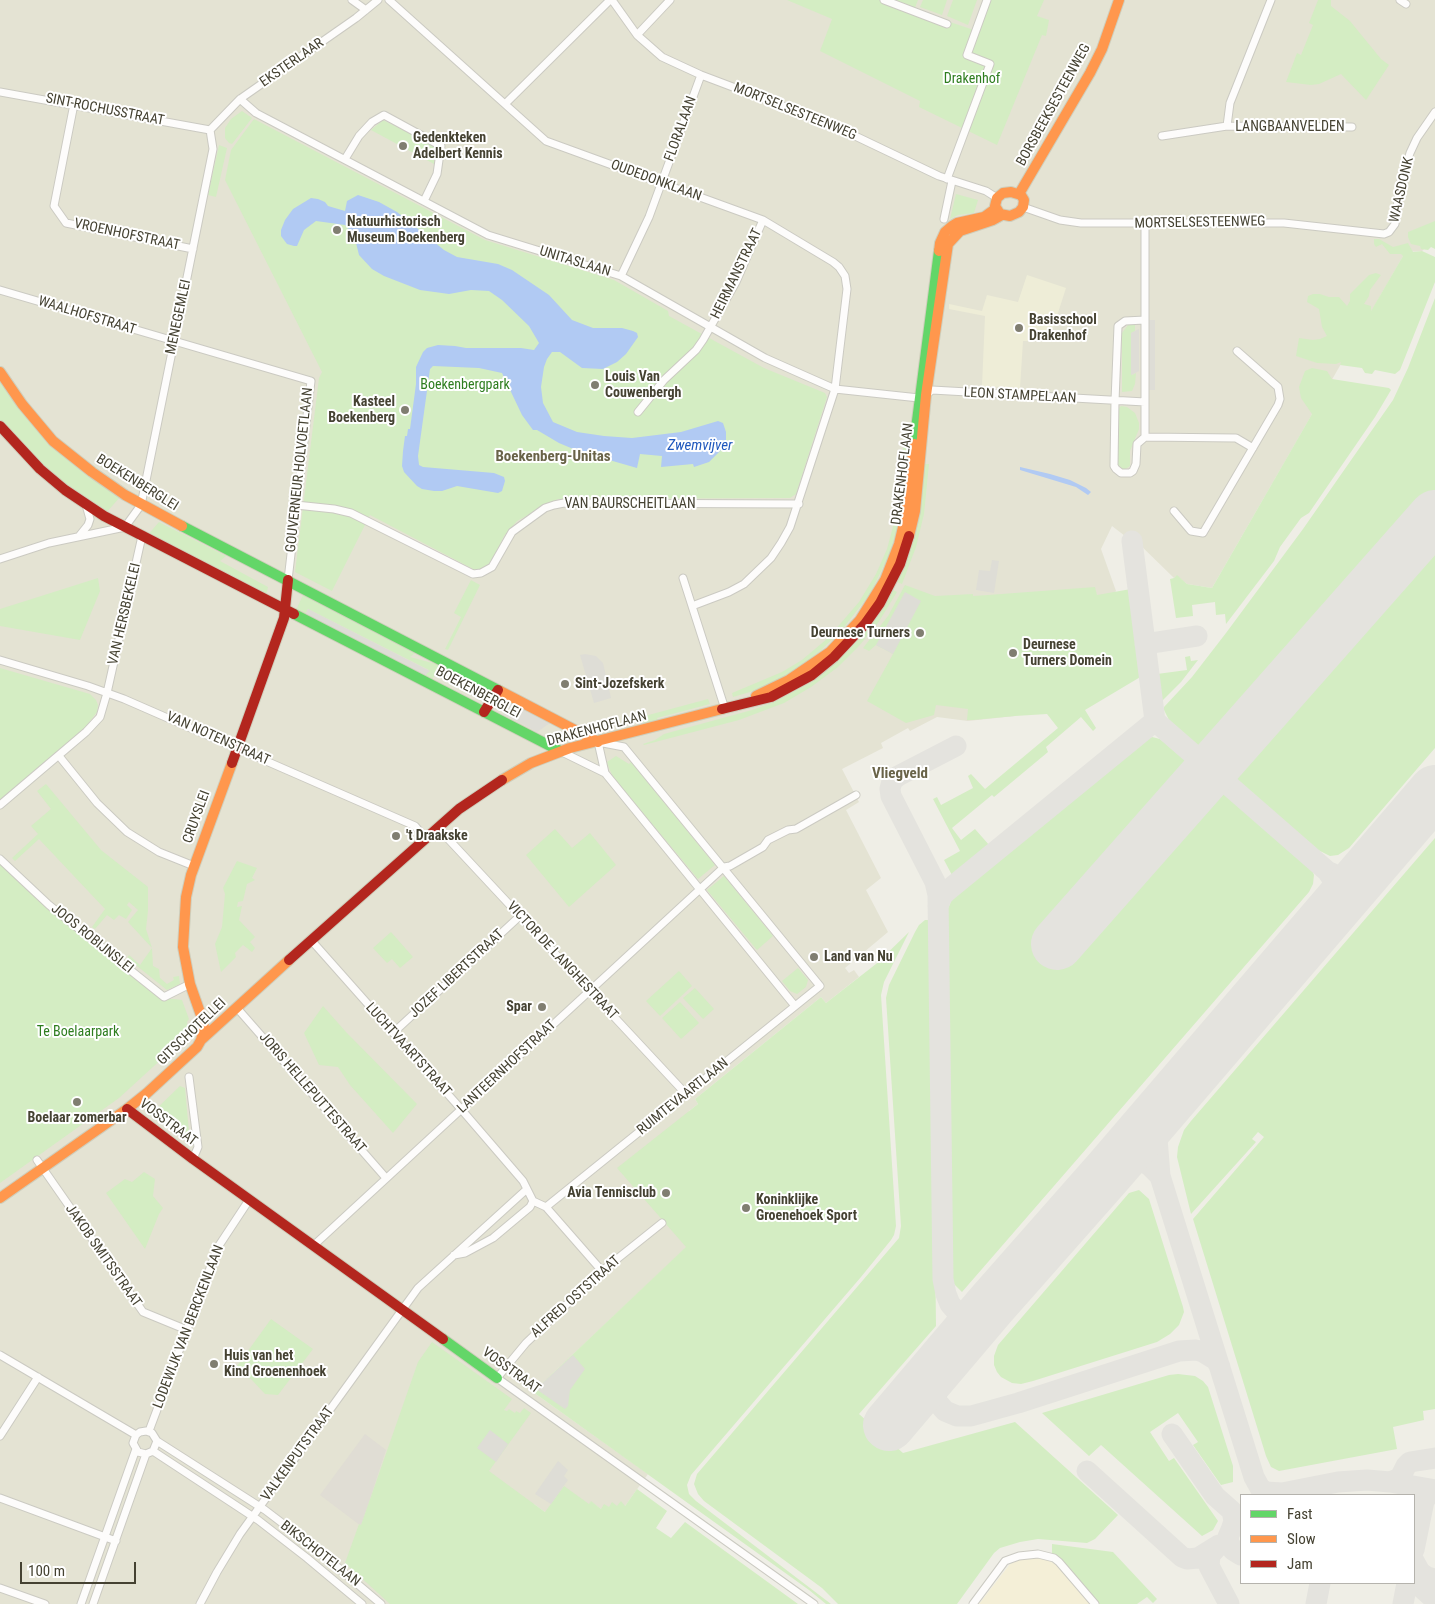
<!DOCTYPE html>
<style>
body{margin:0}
#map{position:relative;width:1435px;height:1604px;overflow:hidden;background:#efeee6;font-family:"Roboto Condensed",sans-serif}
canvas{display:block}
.legend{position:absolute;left:1240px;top:1494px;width:175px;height:90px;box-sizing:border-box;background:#fff;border:1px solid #b5b3ad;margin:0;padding:6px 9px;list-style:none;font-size:15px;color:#454232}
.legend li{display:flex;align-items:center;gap:10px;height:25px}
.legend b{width:25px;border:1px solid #b5b3ad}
.scale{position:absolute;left:20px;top:1562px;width:116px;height:22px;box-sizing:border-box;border:2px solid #454232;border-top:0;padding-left:6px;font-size:15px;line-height:18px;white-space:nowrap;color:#454232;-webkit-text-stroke:4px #fff;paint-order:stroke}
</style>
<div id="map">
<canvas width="1435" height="1604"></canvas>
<ul class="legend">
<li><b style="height:6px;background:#63d668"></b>Fast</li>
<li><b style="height:6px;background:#ff974d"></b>Slow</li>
<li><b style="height:6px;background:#b3261e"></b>Jam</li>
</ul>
<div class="scale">100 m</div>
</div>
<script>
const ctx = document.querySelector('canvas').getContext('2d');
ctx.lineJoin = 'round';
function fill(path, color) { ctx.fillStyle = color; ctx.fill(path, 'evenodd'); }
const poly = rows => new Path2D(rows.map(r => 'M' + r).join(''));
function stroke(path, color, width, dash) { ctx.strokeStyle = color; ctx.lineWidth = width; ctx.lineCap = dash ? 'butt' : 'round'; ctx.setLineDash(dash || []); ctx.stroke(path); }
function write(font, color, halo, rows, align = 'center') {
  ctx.font = font + ' "Roboto Condensed",sans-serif'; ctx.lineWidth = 4; ctx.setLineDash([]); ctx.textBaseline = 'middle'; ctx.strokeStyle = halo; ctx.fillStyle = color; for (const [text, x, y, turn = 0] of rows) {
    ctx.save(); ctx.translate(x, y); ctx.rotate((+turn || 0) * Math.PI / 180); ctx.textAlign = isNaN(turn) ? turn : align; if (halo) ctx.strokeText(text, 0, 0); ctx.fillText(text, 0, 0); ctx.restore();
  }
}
fill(poly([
 [0,0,1435,0,1435,232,1428,246,1422,251,1408,252,1406,251,1212,588,1187,584,1177,576,1174,578,1134,539,1125,536,1112,526,1101,549,1116,591,1015,716,968,721,937,717,910,731,908,728,881,743,883,748,842,769,859,802,846,810,881,878,866,890,888,932,845,968,849,973,854,970,859,977,826,1003,821,997,695,1099,698,1104,689,1111,687,1247,533,1392,648,1474,625,1506,601,1509,591,1502,589,1505,545,1512,534,1504,444,1604,0,1604]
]), '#e4e3d3');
fill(poly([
 [1032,1558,1043,1558,1060,1566,1091,1604,979,1604,1010,1564,1019,1560]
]), '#f4efd7');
fill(poly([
 [365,1434,386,1450,361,1526,320,1495]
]), '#e0ddd4');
fill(poly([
 [1027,275,1066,288,1049,341,1023,341,1020,388,982,386,985,316,949,309,949,304,982,311,987,295,1018,302]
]), '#eeedd7');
fill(poly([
 [787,0,918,0,914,10,974,30,989,0,1044,0,1037,16,1049,20,1046,36,1042,35,997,145,919,107,920,101,820,51,832,19],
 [923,0,947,0,942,15,920,7],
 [953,0,977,0,968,25,947,16],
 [1318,0,1331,0,1331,6,1350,21,1381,59,1389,65,1366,100,1341,74,1319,84,1311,85,1286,82,1297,53,1301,55,1313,25,1309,23],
 [242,111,252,118,232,144,229,143,225,138,225,128,231,119],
 [254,119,485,240,614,280,668,311,669,316,764,368,825,393,827,397,796,494,790,498,558,499,517,521,504,536,490,565,480,570,473,569,370,515,332,591,295,572,319,378,322,372,225,180,231,150],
 [383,120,437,147,434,164,371,130],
 [219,145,227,148,216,197,208,195],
 [956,194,978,200,974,213,958,215,950,219],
 [1435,221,1435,249,1431,247,1428,250,1421,249,1420,246,1411,244,1408,237,1408,232],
 [1374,239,1379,239,1393,247,1408,243,1413,252,1422,251,1435,257,1435,282,1400,370,1395,374,1375,370,1372,374,1365,373,1362,368,1340,365,1341,362,1336,364,1317,363,1296,356,1299,338,1313,340,1320,339,1327,336,1322,327,1319,309,1307,302,1308,296,1313,294,1320,294,1329,297,1339,297,1347,306,1350,301,1350,294,1369,275,1376,273,1381,275,1370,290,1369,296,1364,304,1371,306,1371,311,1403,256,1401,254,1390,254,1382,244,1376,247,1374,244],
 [1435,298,1435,748,1349,848,1338,855,1330,856,1316,849,1171,724,1164,710,1164,707,1192,677,1226,633,1303,529,1393,400,1408,368],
 [1135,324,1135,331,1131,333,1132,375,1136,373,1135,384,1132,391,1122,392,1122,333,1128,325],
 [1312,368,1327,371,1332,379,1389,388,1391,390,1375,417,1309,513,1301,518,1280,547,1274,561,1226,624,1225,614,1216,615,1215,602,1192,605,1193,616,1176,618,1170,579,1174,578,1177,575,1187,584,1212,588,1312,414,1301,398,1299,387,1305,371],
 [0,378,14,400,121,496,105,514,45,470,0,422],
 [1121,406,1127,407,1135,413,1139,423,1139,429,1130,451,1130,466,1124,470,1119,468,1118,465,1118,409],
 [905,433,908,445,902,512,890,553,870,594,841,631,819,652,785,677,750,692,733,697,732,693,782,672,802,660,828,638,859,602,876,574,887,549,895,519],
 [923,464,929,464,924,514,916,547,902,584,897,582,911,545,919,515],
 [159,522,226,556,220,561,268,587,266,596,147,536],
 [98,578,100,591,80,640,0,626,0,609],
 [471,580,480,585,448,650,445,649,461,617,454,613],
 [905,585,935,596,973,594,973,596,988,595,1095,587,1097,595,1131,589,1142,676,1085,710,1096,728,1093,731,1081,717,1046,747,1048,752,994,797,992,795,952,828,961,840,975,829,990,846,953,877,944,860,960,851,933,799,937,797,941,805,973,788,968,776,971,774,985,789,1058,728,1047,714,1015,716,973,720,967,720,968,709,936,705,934,715,906,723,867,701,893,654,876,645,869,651,863,648,888,616],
 [893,590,897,592,878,623,859,646,838,667,811,687,784,703,739,720,644,745,643,744,655,740,664,734,752,710,774,702,798,689,828,668,858,640,883,607],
 [303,595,415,653,410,657,440,665,432,680,424,676,429,670,308,609,305,615,296,610],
 [1190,656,1191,661,1198,660,1181,682,1160,703,1157,674,1187,670,1185,657],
 [0,668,90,694,96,700,98,705,97,712,84,729,0,800],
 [708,699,710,704,657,718,658,721,644,723,641,717],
 [1152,737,1160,739,1311,866,1314,875,1313,884,1309,892,962,1292,953,1283,951,1277,947,913,948,908,952,899,960,891,1143,739],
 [616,756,629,764,631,762,715,865,698,879,613,777,609,768,607,762],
 [46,784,101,850,148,887,148,911,146,929,152,948,153,966,159,969,160,978,167,984,174,980,173,977,179,976,180,984,167,990,127,958,129,955,140,965,152,948,128,922,138,910,129,902,127,905,132,910,126,919,119,915,114,920,107,915,95,929,92,927,105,909,39,839,15,861,12,858,38,834,31,826,51,809,37,791],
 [555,829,572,848,590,833,616,865,569,907,526,855],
 [1435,838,1435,1409,1423,1411,1424,1420,1393,1427,1397,1449,1279,1471,1271,1467,1266,1456,1193,1219,1264,1137,1258,1132,1252,1139,1256,1142,1191,1214,1177,1157,1178,1147,1184,1130,1191,1121],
 [237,861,257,868,252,878,255,880,247,884,243,901,238,902,237,907,242,906,239,920,255,937,250,942,255,948,252,952,243,945,235,953,236,957,221,972,215,944,222,927,225,894,223,888],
 [0,864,31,894,88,942,160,999,174,999,182,1000,189,1019,187,1022,189,1034,119,1098,0,1183],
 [724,876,773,936,757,950,707,890],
 [925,920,928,920,931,926,936,1326,859,1414,903,1453,1015,1422,1118,1515,1095,1539,1087,1543,1038,1539,1020,1542,1000,1548,994,1553,957,1604,838,1604,822,1588,704,1501,698,1494,694,1484,697,1474,899,1238,901,1226,886,998,889,985,915,932,919,925],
 [391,932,413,957,400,968,392,959,387,963,373,948],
 [909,932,884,982,881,995,896,1226,894,1235,891,1240,861,1277,691,1475,687,1485,689,1494,696,1501,831,1604,826,1604,809,1590,533,1392,686,1247,617,1168,698,1104,695,1099,821,997,826,1003,876,964],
 [798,968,808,980,806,987,797,994,790,991,782,981],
 [679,971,692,986,660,1016,646,1001],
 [695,988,714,1009,703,1019,683,998],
 [680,1002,699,1023,681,1039,662,1018],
 [323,1006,346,1032,417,1104,393,1133,350,1085,338,1067,319,1065,304,1033],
 [180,1086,185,1088,190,1143,150,1115],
 [144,1172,155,1179,153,1196,163,1208,159,1214,145,1249,106,1193,125,1179,132,1182],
 [1139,1190,1149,1199,1183,1307,1184,1312,1179,1325,1170,1334,1157,1342,1033,1381,1021,1384,1012,1383,1001,1377,997,1372,994,1365,994,1356,998,1345,1129,1193],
 [271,1319,313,1349,278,1395,265,1394,251,1379,232,1373],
 [432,1342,512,1399,504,1410,507,1411,509,1409,515,1413,516,1411,520,1413,524,1408,531,1413,489,1471,534,1504,545,1512,564,1486,589,1504,591,1501,601,1509,604,1504,609,1507,612,1502,617,1506,621,1501,625,1506,637,1489,667,1511,656,1528,671,1538,685,1522,798,1604,390,1604,345,1563,359,1524,361,1525,418,1362],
 [1178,1374,1195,1376,1203,1381,1208,1387,1233,1466,1233,1482,1221,1485,1193,1445,1198,1442,1178,1413,1150,1432,1169,1461,1174,1458,1218,1521,1213,1530,1202,1536,1101,1445,1089,1456,1042,1413,1169,1375],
 [1052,1544,1113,1552,1157,1599,1153,1603,1147,1597,1137,1604,1099,1604,1067,1566,1052,1554]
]), '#d4edc3');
fill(poly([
 [1149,320,1155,320,1155,390,1148,390],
 [1139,329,1139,371,1131,375,1131,333],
 [992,560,999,561,994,593,976,590,979,570,990,571],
 [905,592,921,601,893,654,876,645],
 [308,609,430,671,424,676,305,615],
 [585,654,596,656,603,663,611,698,594,703,580,655],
 [510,701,523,709,550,723,537,732,503,714,510,710,507,706],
 [573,1355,585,1369,570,1390,568,1406,565,1409,536,1389],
 [490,1430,508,1444,496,1462,477,1448],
 [558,1461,568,1470,564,1476,568,1480,551,1504,535,1494]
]), '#deddd6');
fill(poly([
 [358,195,379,202,397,212,444,250,457,257,498,264,512,270,549,295,572,320,593,328,622,328,633,331,637,333,638,337,626,354,617,362,603,369,582,368,560,352,552,352,547,359,544,367,541,387,543,403,553,422,577,432,604,436,632,438,681,432,718,421,723,423,726,432,726,441,723,448,709,462,694,467,693,464,661,467,662,456,640,454,637,468,630,466,578,451,559,443,537,430,533,430,522,415,502,373,479,368,433,366,430,369,418,456,419,465,423,467,494,473,504,477,505,481,502,491,498,493,457,486,442,491,434,491,422,489,417,486,404,472,402,466,403,451,405,436,407,436,408,429,410,429,416,384,416,367,423,352,427,348,438,345,455,346,466,348,521,348,534,350,539,343,529,326,502,300,489,291,471,290,449,294,420,290,384,276,372,269,359,255,354,235,345,225,316,221,304,230,297,246,294,246,287,244,281,236,281,230,285,220,293,209,311,198,318,199,325,202,328,206,345,211,347,201],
 [1020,467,1050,474,1070,480,1086,488,1091,492,1088,495,1076,487,1020,470]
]), '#b1caf3');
stroke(poly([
 [1132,541,1155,721,1327,871,1333,880,1335,897,1326,916],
 [1145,644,1197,636],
 [956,746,898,776,892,781,890,789,891,796,935,882,938,895,943,1279,946,1294,950,1304,957,1312,964,1316,980,1315,990,1306],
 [1327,871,1338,876,1353,876,1361,873,1373,862],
 [938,906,942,896,947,891,1155,721],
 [1173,1095,1164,1115,1157,1138,1160,1176,1254,1477,1260,1488,1266,1492,1282,1493],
 [1110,1170,1123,1162,1133,1159,1149,1165,1160,1176],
 [937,1368,934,1384,935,1396,938,1403,945,1411,957,1416,971,1416,1018,1403,1179,1351,1196,1350,1203,1352,1216,1360,1220,1367],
 [1172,1434,1215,1496,1232,1511,1234,1521,1232,1527],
 [1087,1471,1182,1557,1187,1559,1198,1558,1219,1545],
 [1390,1482,1400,1478,1406,1466,1410,1462,1435,1458],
 [1272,1495,1338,1482,1367,1480,1390,1482,1435,1490],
 [1234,1523,1228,1537,1229,1543,1233,1550,1241,1555],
 [1219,1545,1210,1555,1209,1566,1229,1604],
 [1414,1550,1424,1501,1428,1495,1435,1491],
 [1414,1561,1420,1572,1427,1577,1435,1579],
 [1414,1581,1435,1600],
 [1316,1604,1320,1583],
 [1403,1604,1407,1583]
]), '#e4e3de', 21);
stroke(poly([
 [1057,944,1435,516],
 [889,1425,990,1306,1110,1170,1435,791]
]), '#e4e3de', 52);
const street = poly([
 [352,0,366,10],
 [389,0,546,141,763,220,833,262,839,267,845,276,847,289,835,389,790,527,781,543,771,558,744,584,729,592,692,606],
 [612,0,637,35,662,57,701,75,828,123,939,176,986,191,997,198],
 [884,0,947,24],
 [1400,0,1406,4],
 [637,35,670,0],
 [0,92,210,130],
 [240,99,256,113,488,235,621,276,765,358,835,389,919,398],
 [74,104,54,206,66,223,193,249],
 [505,104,610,0],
 [1227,126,1230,103,1271,0],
 [210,130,240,99,356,18,378,0],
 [1162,136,1227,126,1352,127],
 [345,159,359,136,372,122,384,115,441,146,437,174,424,201],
 [947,179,990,64,967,55,987,0],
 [1023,207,1060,220,1081,223,1284,223,1384,234,1389,232,1395,224,1400,185,1410,153,1417,138,1435,112],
 [944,219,952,181],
 [1145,224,1145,437],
 [621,276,649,217,701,75],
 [0,290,311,381,288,580],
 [926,395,932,390,1145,402],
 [638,412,664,380,696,350,703,340,736,282,763,220],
 [1145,437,1137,444,1136,464,1133,471,1130,473,1121,473,1116,469,1114,466,1115,401,1118,326,1125,321,1145,320],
 [1145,437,1236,438,1253,448],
 [296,505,334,509,351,513,473,574,481,573,492,567,512,532,545,508,554,505,564,503,799,504],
 [1174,511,1191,531,1203,533,1278,405,1280,399,1278,387,1237,351],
 [80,535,88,525,90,519,86,505],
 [0,559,49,543,125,527,141,505,213,149,210,130],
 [683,578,725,709],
 [0,660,88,686,124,699,415,826,425,838],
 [560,751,605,773,795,1006],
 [59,756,97,803,127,832,159,852,194,866],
 [0,805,86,732,100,717,107,693,142,536],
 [438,828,686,1094],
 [0,859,49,905,164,997,190,984],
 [311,940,461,1109,523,1181,533,1201,546,1207,602,1271],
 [237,1008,386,1178],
 [393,1033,521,915],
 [189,1077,198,1147,193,1159],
 [37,1160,143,1312,187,1330],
 [546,1207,820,986,624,747,598,742,605,773],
 [662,1223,602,1271,526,1343,497,1378,814,1604],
 [313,1246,724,867,730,866,763,847,768,840,788,830,796,829,856,795],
 [454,1255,465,1253,493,1238,530,1207,533,1201],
 [0,1355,136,1435],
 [149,1431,218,1247,249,1200],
 [0,1436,38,1377],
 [157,1441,153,1451,146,1454,138,1452,133,1443,136,1435,140,1432,146,1431,152,1433,157,1441,265,1510,315,1548,381,1604],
 [153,1451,258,1520,307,1558,362,1604],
 [0,1498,116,1541],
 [0,1588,45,1604],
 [81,1604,136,1449],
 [93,1604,146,1454],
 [200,1604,217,1572,240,1534,418,1288,527,1189],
 [973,1604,1005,1561,1019,1556,1038,1554,1054,1558,1059,1562,1095,1604]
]);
const fast = poly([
 [914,444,939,251],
 [182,526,500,691],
 [294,614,560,751],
 [443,1339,497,1378]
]);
const slow = poly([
 [1011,192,1021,195,1024,200,1023,207,1019,212,1010,216,1000,214,995,206,997,198,1003,193,1011,192],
 [1019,194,1090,73,1102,49,1119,0],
 [939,251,940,243,945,232,952,226,957,223,984,217,995,209],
 [0,372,22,404,53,441,92,472,125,495,182,526],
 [909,536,915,511,926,395,948,244,960,231,993,220,1002,215],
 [500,691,598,742],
 [756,696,789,680,830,652,860,620,885,580,899,544,905,519,914,444],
 [502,780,531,763,570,748,722,709],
 [201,1040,204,1028,203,1021,190,984,183,947,186,897,191,875,232,763],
 [0,1198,127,1109,147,1093,197,1047,201,1040,289,960]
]);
const jam = poly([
 [0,426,40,469,65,490,104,516,294,614],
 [722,709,771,697,812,675,834,657,865,624,880,603,900,564,909,536],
 [484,712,498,690],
 [232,763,284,618,288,580],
 [289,960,459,809,502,780],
 [127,1109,193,1159,443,1339]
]);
stroke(street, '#cbcac2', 9);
stroke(fast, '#cfcebc', 12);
stroke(slow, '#cfcebc', 12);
stroke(jam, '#cfcebc', 12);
stroke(street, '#fdfcfb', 7);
stroke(fast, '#63d668', 10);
stroke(slow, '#ff974d', 10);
stroke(jam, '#b3261e', 10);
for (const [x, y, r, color] of [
 [403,146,5,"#807e71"],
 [337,230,5,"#807e71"],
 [1019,328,5,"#807e71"],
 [595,385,5,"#807e71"],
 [405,410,5,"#807e71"],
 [920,633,5,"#807e71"],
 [1013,653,5,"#807e71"],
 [565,684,5,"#807e71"],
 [396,836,5,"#807e71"],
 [814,957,5,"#807e71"],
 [542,1007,5,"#807e71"],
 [77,1102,5,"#807e71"],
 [666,1193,5,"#807e71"],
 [746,1208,5,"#807e71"],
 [214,1364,5,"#807e71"]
]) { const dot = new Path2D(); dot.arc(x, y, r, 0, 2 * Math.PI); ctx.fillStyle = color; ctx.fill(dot); stroke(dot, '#fff', 2); }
write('14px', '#454232', '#fff', [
 ["EKSTERLAAR",292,63,-35],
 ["BORSBEEKSESTEENWEG",1054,105,-61],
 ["SINT-ROCHUSSTRAAT",105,110,11],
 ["MORTSELSESTEENWEG",795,112,22],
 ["LANGBAANVELDEN",1290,127],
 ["FLORALAAN",681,129,-70],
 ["OUDEDONKLAAN",656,181,20],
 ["WAASDONK",1402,190,-77],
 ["MORTSELSESTEENWEG",1200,223,-1],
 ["VROENHOFSTRAAT",127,235,12],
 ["UNITASLAAN",575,262,17],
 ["HEIRMANSTRAAT",737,274,-64],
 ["WAALHOFSTRAAT",87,316,17],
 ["MENEGEMLEI",179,317,-78],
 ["LEON STAMPELAAN",1020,396,3],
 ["GOUVERNEUR HOLVOETLAAN",300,470,-84],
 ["DRAKENHOFLAAN",903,474,-83],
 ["BOEKENBERGLEI",137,483,32],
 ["VAN BAURSCHEITLAAN",630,504],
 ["VAN HERSBEKELEI",125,614,-77],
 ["BOEKENBERGLEI",478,693,28],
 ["DRAKENHOFLAAN",597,729,-15],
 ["VAN NOTENSTRAAT",218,739,24],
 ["CRUYSLEI",197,817,-70],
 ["JOOS ROBIJNSLEI",92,939,39],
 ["VICTOR DE LANGHESTRAAT",562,961,47],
 ["JOZEF LIBERTSTRAAT",457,974,-43],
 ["GITSCHOTELLEI",192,1032,-44],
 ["LUCHTVAARTSTRAAT",408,1050,48],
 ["LANTEERNHOFSTRAAT",507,1067,-43],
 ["JORIS HELLEPUTTESTRAAT",312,1093,49],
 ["RUIMTEVAARTLAAN",683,1097,-39],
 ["VOSSTRAAT",168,1123,37],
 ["JAKOB SMITSSTRAAT",103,1256,55],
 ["ALFRED OSTSTRAAT",576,1297,-42],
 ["LODEWIJK VAN BERCKENLAAN",189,1327,-69],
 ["VOSSTRAAT",511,1371,36],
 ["VALKENPUTSTRAAT",298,1454,-54],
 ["BIKSCHOTELAAN",320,1554,38]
]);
write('14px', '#2e7d1f', '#fff', [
 ["Drakenhof",972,79],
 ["Boekenbergpark",465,385],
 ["Te Boelaarpark",78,1032]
]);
write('bold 14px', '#454232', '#fff', [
 ["Gedenkteken",413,138],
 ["Adelbert Kennis",413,154],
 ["Natuurhistorisch",347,222],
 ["Museum Boekenberg",347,238],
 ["Basisschool",1029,320],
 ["Drakenhof",1029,336],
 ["Louis Van",605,377],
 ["Couwenbergh",605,393],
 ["Kasteel",395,402,"right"],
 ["Boekenberg",395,418,"right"],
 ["Deurnese Turners",910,633,"right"],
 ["Deurnese",1023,645],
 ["Turners Domein",1023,661],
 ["Sint-Jozefskerk",575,684],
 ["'t Draakske",406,836],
 ["Land van Nu",824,957],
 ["Spar",532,1007,"right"],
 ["Boelaar zomerbar",77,1118,"center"],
 ["Avia Tennisclub",656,1193,"right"],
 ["Koninklijke",756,1200],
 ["Groenehoek Sport",756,1216],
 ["Huis van het",224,1356],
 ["Kind Groenenhoek",224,1372]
], 'left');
write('italic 15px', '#2058bd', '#fff', [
 ["Zwemvijver",700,446]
]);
write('bold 15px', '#696348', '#fff', [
 ["Boekenberg-Unitas",553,457],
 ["Vliegveld",900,774]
]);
</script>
